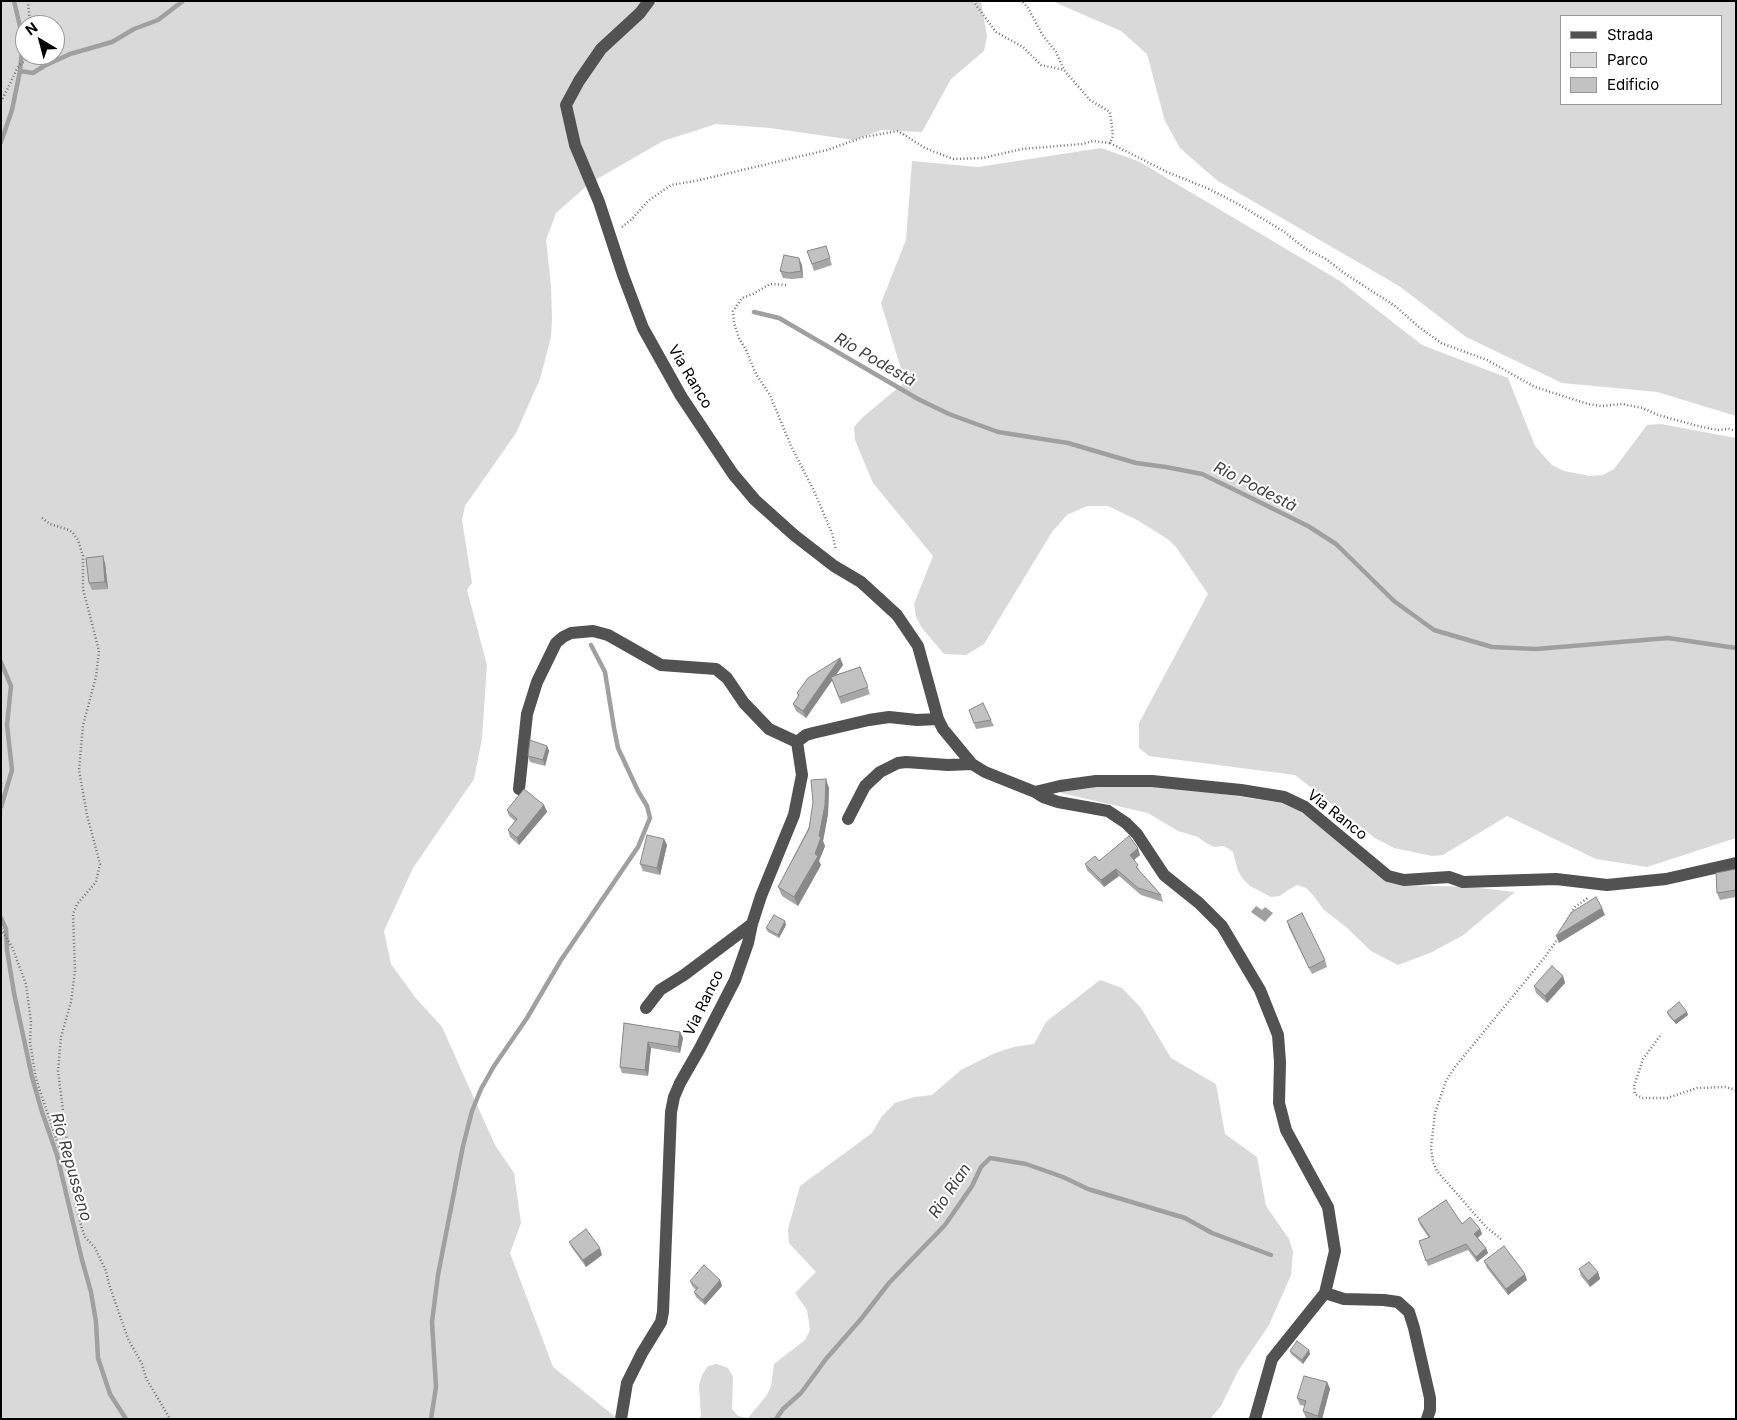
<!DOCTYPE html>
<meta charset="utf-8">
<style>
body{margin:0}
#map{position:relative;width:1737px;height:1420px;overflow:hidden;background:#fff;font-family:Inter,sans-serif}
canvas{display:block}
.frame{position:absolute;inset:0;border:2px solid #000;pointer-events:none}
.legend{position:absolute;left:1560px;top:15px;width:162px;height:90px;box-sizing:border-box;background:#fff;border:1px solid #999;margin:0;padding:6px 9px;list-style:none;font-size:15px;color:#000}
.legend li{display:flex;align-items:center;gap:10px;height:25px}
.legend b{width:25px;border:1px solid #999}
.north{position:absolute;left:15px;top:15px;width:50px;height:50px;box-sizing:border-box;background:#fff;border:1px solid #999;border-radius:50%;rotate:323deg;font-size:14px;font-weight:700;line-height:20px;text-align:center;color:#000}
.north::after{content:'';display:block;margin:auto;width:18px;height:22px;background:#000;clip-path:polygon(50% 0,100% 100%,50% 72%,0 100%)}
</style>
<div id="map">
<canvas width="1737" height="1420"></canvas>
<div class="frame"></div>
<ul class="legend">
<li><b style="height:6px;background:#525252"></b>Strada</li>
<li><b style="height:14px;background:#d9d9d9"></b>Parco</li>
<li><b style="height:14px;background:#c2c2c2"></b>Edificio</li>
</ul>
<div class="north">N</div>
</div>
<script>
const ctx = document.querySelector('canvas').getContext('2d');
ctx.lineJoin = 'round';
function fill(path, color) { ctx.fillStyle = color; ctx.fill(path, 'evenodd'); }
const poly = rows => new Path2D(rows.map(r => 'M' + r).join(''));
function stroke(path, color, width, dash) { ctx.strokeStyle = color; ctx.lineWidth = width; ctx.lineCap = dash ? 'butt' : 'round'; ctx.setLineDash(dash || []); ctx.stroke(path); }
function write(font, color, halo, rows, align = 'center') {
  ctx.font = font + ' Inter,sans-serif'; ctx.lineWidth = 4; ctx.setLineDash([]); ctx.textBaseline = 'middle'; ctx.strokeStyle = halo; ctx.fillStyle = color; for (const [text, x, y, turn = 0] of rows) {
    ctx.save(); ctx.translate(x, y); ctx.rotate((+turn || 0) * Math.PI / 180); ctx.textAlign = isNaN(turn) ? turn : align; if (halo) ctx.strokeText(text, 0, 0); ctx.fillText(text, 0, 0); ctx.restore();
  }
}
fill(poly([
 [1,1,981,2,987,36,984,51,951,79,922,132,881,130,854,140,770,128,716,124,663,141,590,183,556,213,546,240,551,286,552,320,551,337,540,379,516,433,465,506,462,520,472,583,467,590,487,665,482,739,474,779,413,868,384,931,391,964,415,997,442,1027,495,1145,514,1173,521,1223,510,1253,553,1367,618,1419,1,1419],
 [25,25,55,25,55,55,25,55],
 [1052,1,1736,1,1736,416,1657,392,1562,383,1466,337,1399,286,1218,181,1205,170,1180,148,1165,121,1147,54,1121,31],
 [1721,16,1721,104,1561,104,1561,16],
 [1101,148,1138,161,1340,281,1422,345,1508,378,1535,446,1552,465,1564,471,1590,476,1603,475,1614,469,1647,425,1661,424,1736,438,1736,838,1647,867,1596,859,1507,816,1443,855,1432,856,1394,848,1375,838,1295,775,1149,756,1139,748,1139,723,1208,594,1176,547,1169,540,1139,521,1108,506,1087,506,1067,515,1052,532,984,644,966,655,944,654,922,628,916,617,914,604,933,556,873,483,855,440,854,427,863,417,905,382,881,303,906,240,912,161,978,167],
 [1168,786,1283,803,1298,810,1407,885,1470,887,1515,892,1462,936,1430,953,1398,965,1371,951,1346,927,1324,910,1313,895,1306,888,1297,885,1288,890,1280,896,1271,897,1250,886,1243,879,1238,871,1233,852,1224,846,1214,847,1206,843,1198,837,1178,831,1148,813,1061,793,1060,790,1074,787],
 [1100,980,1122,988,1141,1008,1171,1058,1216,1084,1225,1134,1257,1157,1266,1206,1289,1239,1293,1252,1291,1275,1269,1325,1238,1371,1221,1406,1210,1419,699,1419,701,1416,699,1385,702,1375,708,1366,717,1364,728,1368,733,1377,732,1409,738,1416,748,1418,767,1395,771,1386,774,1364,805,1340,810,1330,807,1310,795,1293,816,1272,789,1243,788,1229,800,1186,872,1133,882,1116,895,1103,914,1097,932,1095,961,1070,995,1053,1014,1047,1034,1044,1046,1022]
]), '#d9d9d9');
fill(poly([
 [1256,906,1262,910,1265,907,1273,913,1265,922,1251,912]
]), '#a0a0a0');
stroke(poly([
 [20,71,33,73,44,66,70,54,112,42,134,29,158,20,183,1],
 [1,142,12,110,20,71,23,39,14,1],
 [754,312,779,318,918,399,949,414,998,432,1068,443,1136,463,1166,467,1202,474,1239,492,1308,526,1336,544,1394,601,1434,630,1492,647,1536,649,1668,638,1736,648],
 [1,662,11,686,7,725,12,770,1,807],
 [1,918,6,929,7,950,14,993,32,1077,42,1112,57,1155,82,1260,91,1292,96,1322,98,1358,110,1394,126,1419],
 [431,1419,436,1387,432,1322,438,1275,463,1146,472,1111,481,1089,494,1066,527,1018,561,960,638,847,650,818,647,806,638,791,618,748,614,728,605,672,591,645],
 [776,1419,783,1409,801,1393,826,1359,861,1319,889,1283,945,1225,972,1186,981,1167,990,1158,1026,1164,1063,1177,1088,1189,1185,1218,1212,1233,1271,1255]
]), '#a0a0a0', 4.5);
stroke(poly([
 [28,1,30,25],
 [973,1,996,32,1023,47,1041,65,1064,70],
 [1,102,19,65,25,61,30,55],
 [1110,143,1167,172,1209,189,1238,204,1283,231,1306,249,1326,259,1344,273,1395,306,1419,327,1441,343,1487,360,1535,387,1588,404,1602,406,1622,404,1643,408,1658,415,1702,427,1718,430,1729,429,1736,431],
 [622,227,632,219,648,201,671,185,700,180,827,150,864,137,898,131,925,148,953,159,983,158,1022,149,1082,144,1093,141,1110,143,1113,136,1110,112,1090,100,1064,70,1056,52,1042,34,1028,8,1022,1],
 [786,285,770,284,753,294,742,298,733,311,734,323,739,338,746,350,756,374,770,395,791,446,814,491,832,533,836,550],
 [42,518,50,524,69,530,73,533,78,540,83,556,83,589,99,651,96,677,83,725,79,770,87,815,100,864,96,882,77,904,73,914,75,971,71,1002,61,1037,58,1071,67,1142,64,1152,61,1155],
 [1,783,1,788],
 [1564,925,1575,907,1589,897],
 [1,929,12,947,26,984,31,1022,30,1042,36,1079,69,1177,82,1229,85,1237,95,1248,106,1271,109,1284,128,1339,142,1364,146,1378,170,1419],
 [1660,1036,1643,1059,1634,1086,1635,1094,1642,1098,1667,1098,1697,1088,1725,1087,1736,1090],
 [1501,1239,1486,1227,1437,1171,1433,1162,1431,1148,1435,1113,1446,1081,1455,1067,1545,957,1559,937]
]), '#747474', 2.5, [1, 2.5]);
stroke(poly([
 [649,1,640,13,601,49,579,81,566,105,575,145,599,202,623,275,643,328,681,396,733,474,755,500,794,535,834,566,861,582,897,615,918,646,938,719,943,729,972,764,985,772,1035,792,1060,786,1096,781,1152,781,1241,790,1284,797,1305,807,1388,876,1404,880,1449,877,1463,882,1556,879,1607,885,1666,879,1736,863],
 [519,789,527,714,537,682,556,643,563,637,571,633,593,631,608,635,661,665,716,669,727,678,744,703,769,729,797,742],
 [1035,792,1043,797,1058,802,1108,811,1126,823,1137,834,1164,875,1199,903,1222,926,1260,990,1278,1035,1280,1062,1279,1103,1286,1130,1328,1207,1335,1251,1325,1293,1272,1359,1255,1419],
 [848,819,865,786,880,772,898,763,906,762,948,765,972,764],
 [646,1008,660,990,684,975,752,924],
 [1325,1293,1344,1299,1384,1300,1398,1302,1409,1312,1414,1328,1430,1398,1430,1410,1427,1419],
 [621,1419,627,1383,642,1353,661,1322,663,1312,671,1112,674,1097,680,1083,700,1048,735,980,748,943,752,924,761,896,794,815,802,775,797,742,806,735,813,733,869,720,889,717,917,720,938,719]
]), '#525252', 12);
fill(poly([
 [826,246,832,265,814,271,807,251],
 [802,265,803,278,792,279,783,278,780,271],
 [105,563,108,589,92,590,89,583],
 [840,658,843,665,835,675,860,667,870,694,841,704,832,680,806,718,796,711,793,704,798,697,797,693],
 [969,710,991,720,994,726,976,729],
 [547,746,549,751,545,766,530,762,528,756],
 [829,788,828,814,823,841,825,846,819,861,821,865,798,906,782,896,778,887],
 [544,805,547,812,519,845,510,837,508,830,515,821,509,816,507,810],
 [664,839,667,845,660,875,643,871,640,864],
 [1140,855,1134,860,1140,872,1161,895,1163,902,1141,895,1119,876,1104,887,1087,870,1085,864,1099,861],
 [1736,869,1736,897,1720,900,1717,893],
 [1287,921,1325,960,1327,967,1312,974,1289,928],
 [786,925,779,938,768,932,766,928],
 [1563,976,1565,983,1547,1003,1536,993,1534,986],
 [1667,1012,1688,1015,1676,1024,1668,1015],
 [624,1023,680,1032,683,1038,680,1053,651,1048,648,1076,622,1073,620,1067],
 [1418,1219,1462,1224,1480,1229,1482,1234,1478,1238,1486,1248,1488,1253,1477,1262,1468,1250,1428,1266,1419,1241,1429,1238,1420,1225],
 [569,1242,602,1255,586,1267,572,1248],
 [1484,1261,1527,1280,1508,1295,1487,1268],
 [1579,1269,1598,1272,1600,1279,1590,1287,1581,1276],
 [720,1280,722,1286,705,1305,696,1297,694,1292,696,1290,692,1286,690,1281],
 [1309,1350,1310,1354,1303,1364,1291,1354,1290,1351],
 [1327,1382,1330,1389,1322,1419,1306,1418,1303,1411,1305,1406,1300,1405,1297,1398]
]), '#a7a7a7');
fill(poly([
 [799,258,802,265,803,278,801,271],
 [103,556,105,563,108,589,105,582],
 [840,658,843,665,806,718,803,711],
 [547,746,549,751,545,766,543,760],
 [826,779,829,788,828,814,823,841,825,846,819,861,821,865,798,906,794,897,815,854],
 [544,805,547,812,519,845,517,838],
 [664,839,667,845,660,875,657,868],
 [1138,848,1140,855,1132,861,1130,855],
 [1116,869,1119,876,1104,887,1101,880],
 [1602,908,1605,915,1559,943,1556,936],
 [785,921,786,925,779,938,778,935],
 [1563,976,1565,983,1547,1003,1545,996],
 [1687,1012,1688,1015,1676,1024,1674,1021],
 [680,1032,683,1038,680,1053,678,1047],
 [648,1042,651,1048,648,1076,645,1070],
 [1480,1229,1482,1234,1476,1239,1474,1234],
 [600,1248,602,1255,586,1267,583,1260],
 [1486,1248,1488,1253,1477,1262,1476,1257],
 [1598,1272,1600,1279,1590,1287,1588,1281],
 [1525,1274,1527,1280,1508,1295,1506,1289],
 [720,1280,722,1286,705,1305,703,1300],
 [1309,1350,1310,1354,1303,1364,1302,1360],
 [1327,1382,1330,1389,1322,1419,1319,1419,1318,1416]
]), '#888');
const building = poly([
 [826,246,830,258,812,264,807,251,826,246],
 [784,255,799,258,801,271,789,273,780,271,784,255],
 [103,556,105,582,89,583,86,558,103,556],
 [840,658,803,711,793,704,799,695,797,693,808,678,840,658],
 [860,667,868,687,839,697,831,677,860,667],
 [983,703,991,720,974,723,969,710,983,703],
 [530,740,547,746,543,760,528,756,530,740],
 [826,779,825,805,819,836,821,837,815,854,818,856,794,897,778,887,809,829,813,802,811,780,826,779],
 [524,789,544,805,517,838,508,830,517,819,507,810,524,789],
 [647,835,664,839,657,868,640,864,647,835],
 [1129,836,1138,848,1130,855,1138,865,1136,867,1161,895,1138,888,1116,869,1101,880,1085,864,1095,856,1099,861,1129,836],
 [1736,869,1736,890,1717,893,1716,873,1736,869],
 [1596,897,1602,908,1556,936,1572,912,1596,897],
 [1302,913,1325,960,1309,968,1287,921,1302,913],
 [774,915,785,921,778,935,766,928,774,915],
 [1552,966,1563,976,1545,996,1534,986,1552,966],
 [1679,1002,1687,1012,1674,1021,1667,1012,1679,1002],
 [624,1023,680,1032,678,1047,648,1042,645,1070,620,1067,624,1023],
 [1446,1200,1462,1224,1470,1217,1480,1229,1474,1234,1486,1248,1476,1257,1466,1244,1426,1261,1419,1241,1430,1237,1418,1219,1446,1200],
 [586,1229,600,1248,583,1260,569,1242,586,1229],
 [1504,1246,1525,1274,1506,1289,1484,1261,1504,1246],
 [1589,1262,1598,1272,1588,1281,1579,1269,1589,1262],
 [704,1265,720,1280,703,1300,694,1292,698,1288,690,1281,704,1265],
 [1297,1341,1309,1350,1302,1360,1290,1351,1297,1341],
 [1304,1376,1327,1382,1318,1416,1303,1411,1306,1401,1297,1398,1304,1376]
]);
fill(building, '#c2c2c2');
stroke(building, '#888', 1);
write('15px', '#000', '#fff', [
 ["Via Ranco",690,377,59],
 ["Via Ranco",1337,815,38],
 ["Via Ranco",704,1003,-64]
]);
write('italic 16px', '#414141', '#fff', [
 ["Rio Podestà",875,360,30],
 ["Rio Podestà",1255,487,27],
 ["Rio Repusseno",71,1167,74],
 ["Rio Rian",950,1191,-56]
]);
</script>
